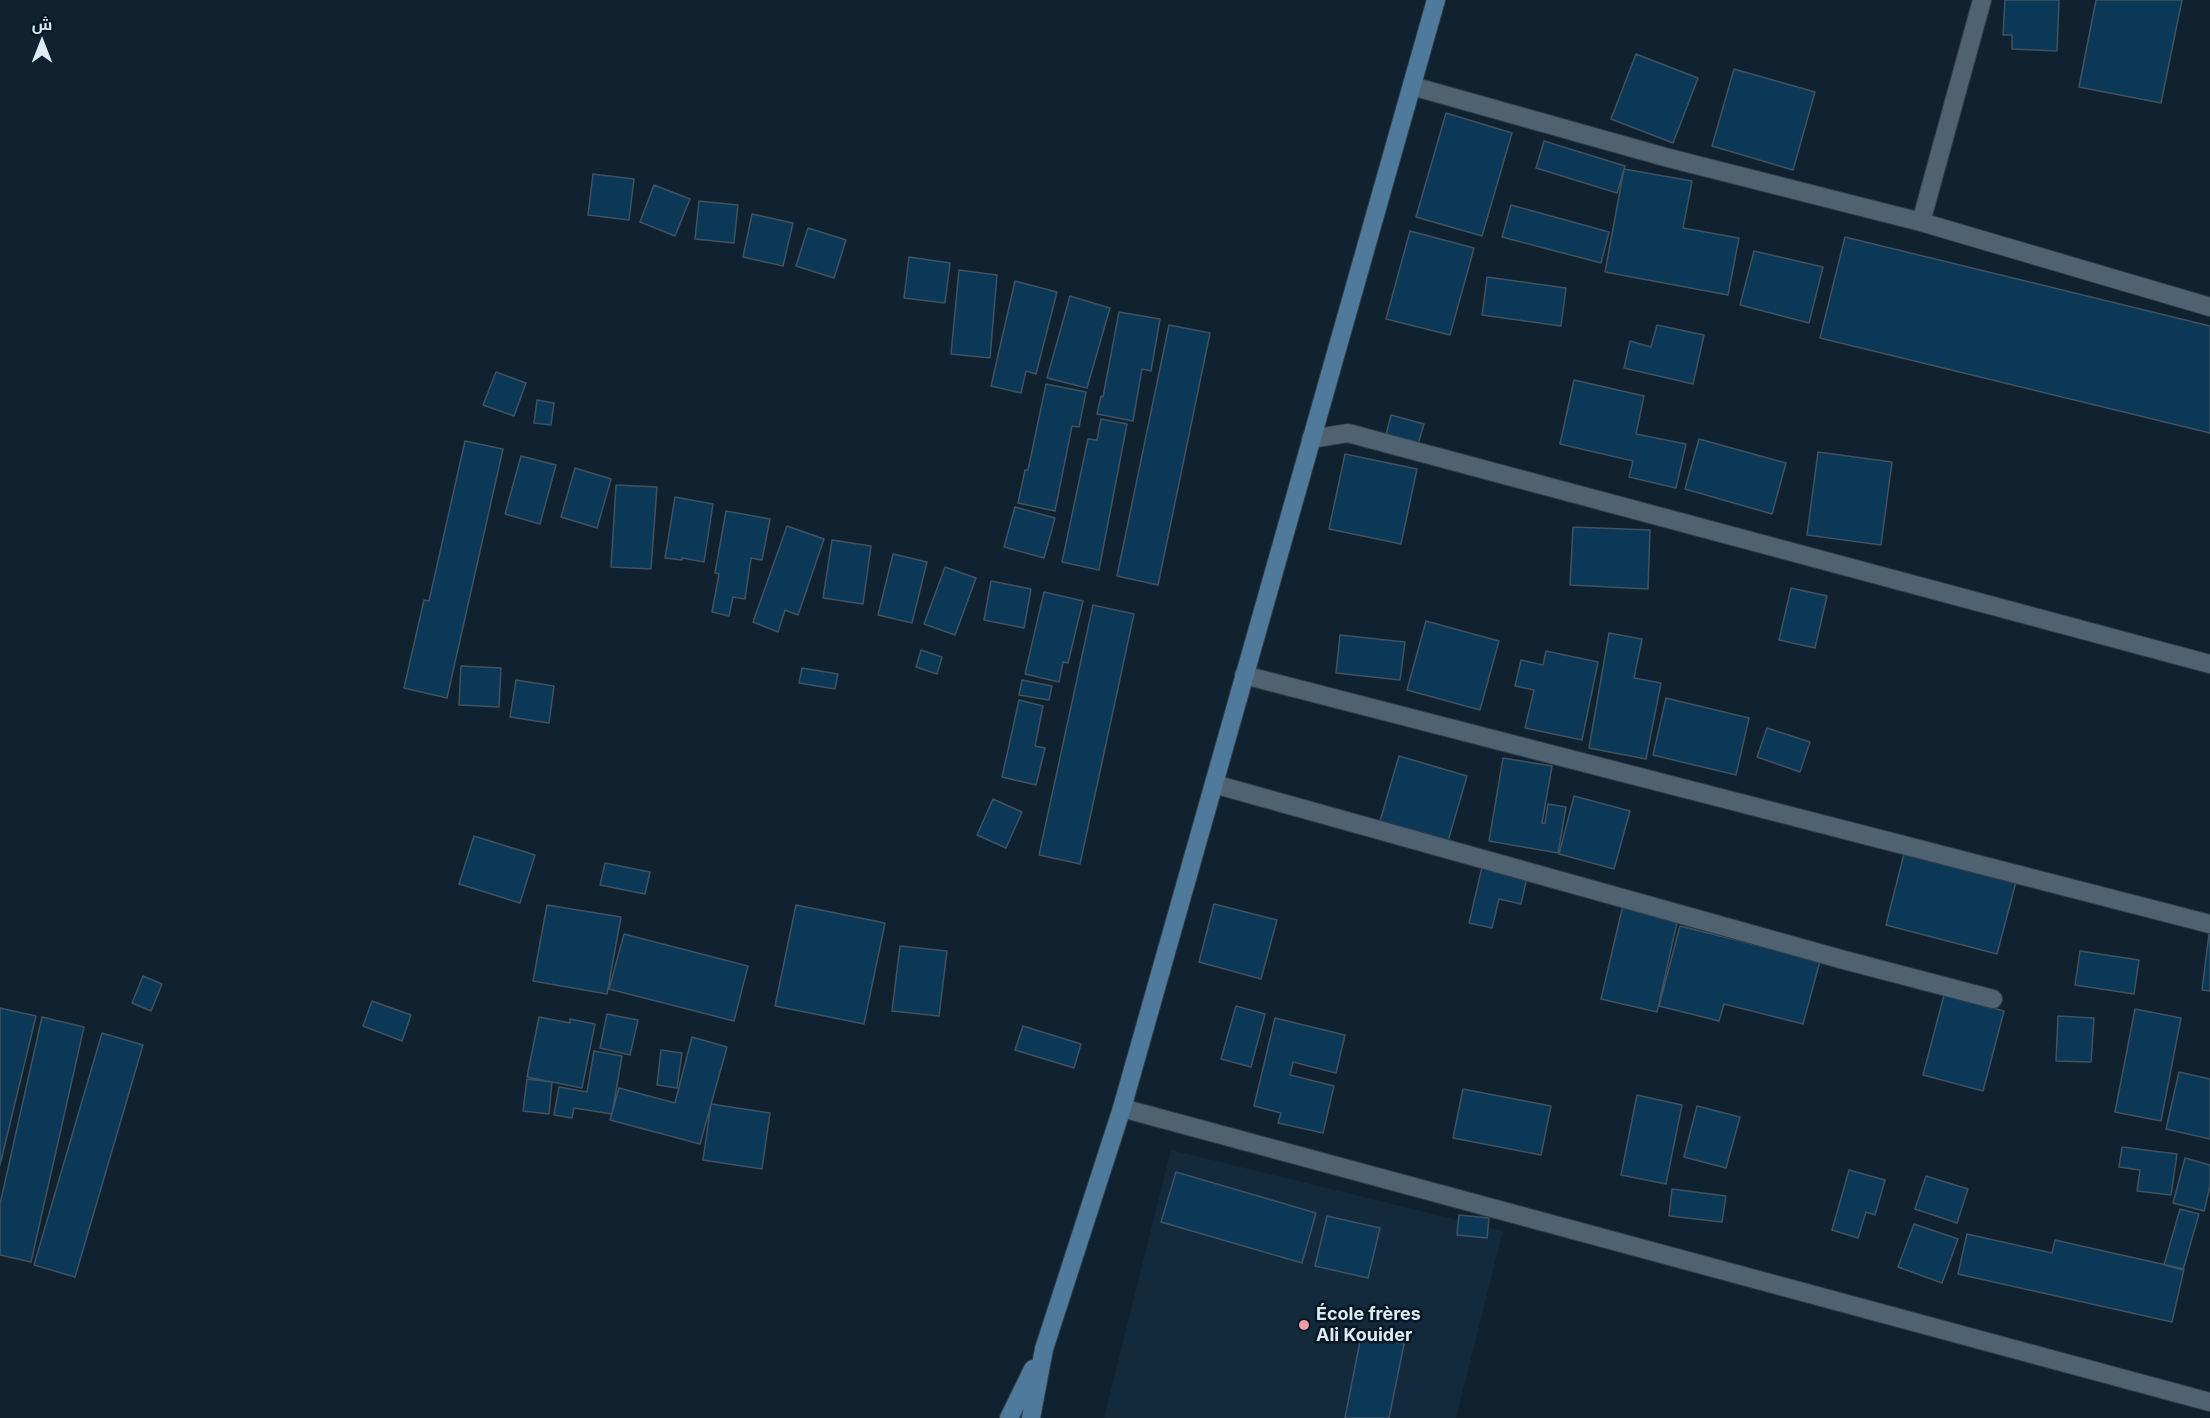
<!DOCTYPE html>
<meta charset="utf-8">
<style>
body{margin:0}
#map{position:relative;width:2210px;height:1418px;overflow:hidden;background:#10222f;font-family:Inter,Cairo,sans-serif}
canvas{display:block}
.north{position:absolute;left:12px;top:12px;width:60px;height:60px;-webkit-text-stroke:4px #071825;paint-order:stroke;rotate:0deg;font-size:16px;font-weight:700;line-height:24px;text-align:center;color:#dfeaf3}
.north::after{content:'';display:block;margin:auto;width:21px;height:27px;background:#dfeaf3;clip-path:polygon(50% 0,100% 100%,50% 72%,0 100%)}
</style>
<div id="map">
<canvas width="2210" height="1418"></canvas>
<div class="north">ش</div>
</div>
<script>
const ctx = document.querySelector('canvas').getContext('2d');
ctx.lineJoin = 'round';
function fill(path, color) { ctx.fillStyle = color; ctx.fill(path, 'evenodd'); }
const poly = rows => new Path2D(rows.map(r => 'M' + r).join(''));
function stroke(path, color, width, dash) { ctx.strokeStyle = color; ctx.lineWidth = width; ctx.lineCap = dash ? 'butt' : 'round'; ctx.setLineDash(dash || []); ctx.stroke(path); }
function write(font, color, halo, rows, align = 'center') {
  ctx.font = font + ' Inter,sans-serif'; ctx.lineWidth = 5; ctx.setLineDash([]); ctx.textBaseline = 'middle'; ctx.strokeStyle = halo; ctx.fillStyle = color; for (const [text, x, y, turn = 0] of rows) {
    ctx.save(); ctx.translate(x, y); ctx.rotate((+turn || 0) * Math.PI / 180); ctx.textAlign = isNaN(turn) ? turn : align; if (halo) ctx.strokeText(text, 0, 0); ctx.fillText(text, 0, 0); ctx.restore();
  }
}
fill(poly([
 [1171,1150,1503,1231,1456,1418,1104,1418]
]), '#132a3c');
const building = poly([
 [2005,0,2059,0,2057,51,2012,49,2012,35,2003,35,2005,0],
 [2096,0,2182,0,2161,103,2079,87,2096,0],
 [1636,54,1698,78,1673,143,1611,119,1636,54],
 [1734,69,1815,92,1793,170,1712,146,1734,69],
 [1446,113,1512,133,1482,236,1416,217,1446,113],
 [1544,141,1625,166,1617,193,1536,168,1544,141],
 [1624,169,1692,181,1683,228,1739,238,1728,295,1605,272,1624,169],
 [593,174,634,179,629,220,588,215,593,174],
 [654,185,690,199,675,236,640,222,654,185],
 [699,201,738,205,734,243,695,239,699,201],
 [1511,205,1609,232,1601,263,1502,237,1511,205],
 [752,214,793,223,783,266,743,257,752,214],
 [808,228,846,240,834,278,796,266,808,228],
 [1410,231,1474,248,1450,335,1386,319,1410,231],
 [1845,237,2210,326,2210,433,1820,338,1845,237],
 [1754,251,1823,267,1809,323,1740,305,1754,251],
 [909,257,950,263,945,303,904,298,909,257],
 [959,270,997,275,990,358,951,354,959,270],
 [1487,277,1566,288,1561,326,1482,315,1487,277],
 [1015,281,1057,292,1036,374,1026,371,1021,393,991,386,1015,281],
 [1070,296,1110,308,1087,388,1047,378,1070,296],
 [1119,312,1160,319,1151,371,1142,369,1133,421,1097,414,1101,396,1103,397,1119,312],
 [1169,325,1210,333,1158,585,1117,576,1169,325],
 [1657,325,1704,335,1693,384,1624,368,1630,341,1651,347,1657,325],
 [496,372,526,383,514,416,483,405,496,372],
 [1574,380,1644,396,1636,434,1686,444,1676,488,1629,477,1633,461,1560,444,1574,380],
 [1046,384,1086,392,1079,427,1072,426,1055,511,1018,503,1025,470,1028,470,1046,384],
 [537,400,554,403,551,425,534,423,537,400],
 [1391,415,1424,424,1418,444,1386,435,1391,415],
 [1101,419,1127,424,1099,570,1062,562,1088,439,1097,440,1101,419],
 [1699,439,1786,463,1772,514,1685,489,1699,439],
 [465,441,503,449,447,698,404,688,424,600,429,601,465,441],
 [1818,452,1892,462,1881,545,1807,535,1818,452],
 [1345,454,1417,469,1401,544,1329,529,1345,454],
 [521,456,556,465,540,524,505,514,521,456],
 [575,468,611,479,597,528,561,517,575,468],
 [616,485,657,487,651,569,611,567,616,485],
 [675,497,713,504,704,562,682,558,682,560,665,558,675,497],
 [1015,507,1055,518,1044,558,1004,547,1015,507],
 [726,511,770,519,762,560,751,558,745,599,733,597,729,616,712,612,719,574,715,573,726,511],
 [787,526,824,539,798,615,785,610,778,632,753,622,787,526],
 [1573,527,1650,530,1648,589,1570,585,1573,527],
 [832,540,871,546,863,604,823,598,832,540],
 [893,554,927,562,912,623,878,615,893,554],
 [945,567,976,578,955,635,924,624,945,567],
 [991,581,1031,589,1024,628,984,620,991,581],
 [1791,588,1827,596,1815,648,1779,640,1791,588],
 [1044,592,1083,601,1068,663,1063,662,1059,682,1025,674,1044,592],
 [1093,605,1134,614,1080,864,1039,855,1093,605],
 [1426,621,1499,641,1480,710,1407,690,1426,621],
 [1609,633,1642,639,1634,678,1661,683,1646,759,1589,748,1609,633],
 [1340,635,1405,642,1400,680,1336,673,1340,635],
 [921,650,942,657,937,674,916,667,921,650],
 [1546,651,1598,662,1582,740,1525,728,1534,690,1515,686,1521,660,1543,665,1546,651],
 [461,666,501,668,499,707,459,705,461,666],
 [802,668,838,674,835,689,799,683,802,668],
 [516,680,554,686,549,723,510,717,516,680],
 [1022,680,1052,686,1049,700,1019,695,1022,680],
 [1666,698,1749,718,1736,775,1653,755,1666,698],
 [1019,700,1043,706,1035,746,1045,748,1036,785,1002,777,1019,700],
 [1767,728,1810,742,1800,772,1757,757,1767,728],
 [1399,756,1467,776,1448,841,1380,821,1399,756],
 [1503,758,1552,766,1542,823,1545,823,1548,804,1566,807,1558,853,1489,841,1503,758],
 [1574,796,1630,811,1614,869,1559,854,1574,796],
 [993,799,1022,812,1006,848,977,835,993,799],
 [474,836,535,855,520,903,459,884,474,836],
 [1904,854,2016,882,1997,954,1886,925,1904,854],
 [605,863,650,872,645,894,600,885,605,863],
 [1483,863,1528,873,1521,904,1499,899,1492,928,1469,923,1483,863],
 [1214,904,1277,920,1261,979,1199,962,1214,904],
 [547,905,621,917,607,994,533,981,547,905],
 [796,905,885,923,864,1024,775,1006,796,905],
 [1623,905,1678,918,1657,1012,1601,999,1623,905],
 [1680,926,1820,961,1803,1024,1724,1004,1719,1021,1659,1006,1680,926],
 [624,934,748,966,734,1021,609,989,624,934],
 [2209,934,2210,934,2210,991,2202,990,2209,934],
 [900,946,947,951,939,1016,892,1011,900,946],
 [2080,951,2139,960,2134,994,2075,985,2080,951],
 [143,976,162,984,151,1011,132,1003,143,976],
 [1944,995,2004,1011,1983,1091,1923,1075,1944,995],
 [372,1001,411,1015,402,1041,363,1026,372,1001],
 [1236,1006,1265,1014,1251,1067,1221,1059,1236,1006],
 [0,1008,36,1016,0,1165,0,1008],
 [2135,1009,2181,1018,2161,1121,2115,1112,2135,1009],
 [607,1014,638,1020,630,1055,600,1048,607,1014],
 [2058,1016,2094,1018,2091,1062,2056,1061,2058,1016],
 [42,1017,84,1027,31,1262,0,1255,0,1204,42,1017],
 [539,1017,570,1023,570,1019,595,1024,582,1088,527,1077,539,1017],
 [1275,1018,1345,1035,1336,1073,1293,1062,1290,1075,1334,1086,1323,1133,1278,1123,1281,1113,1254,1106,1275,1018],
 [1023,1026,1081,1044,1074,1068,1015,1050,1023,1026],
 [102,1033,143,1045,75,1277,34,1265,102,1033],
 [692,1037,727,1047,700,1144,610,1120,619,1088,675,1103,692,1037],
 [661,1050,682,1053,677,1088,657,1085,661,1050],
 [594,1051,622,1056,612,1114,574,1108,572,1118,554,1115,559,1087,587,1092,594,1051],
 [2179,1072,2210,1079,2210,1139,2166,1129,2179,1072],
 [527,1079,552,1082,549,1114,523,1111,527,1079],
 [1463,1089,1551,1106,1541,1155,1453,1138,1463,1089],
 [1637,1095,1682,1105,1666,1184,1621,1175,1637,1095],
 [711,1104,770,1113,762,1169,703,1160,711,1104],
 [1697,1106,1740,1117,1726,1168,1684,1157,1697,1106],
 [2122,1147,2177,1154,2171,1195,2137,1191,2140,1170,2119,1167,2122,1147],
 [2185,1158,2210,1165,2210,1186,2204,1211,2173,1203,2185,1158],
 [1849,1170,1885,1180,1875,1215,1866,1212,1858,1238,1832,1230,1849,1170],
 [1176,1172,1316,1213,1302,1263,1161,1222,1176,1172],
 [1926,1176,1968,1189,1957,1223,1915,1209,1926,1176],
 [1672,1189,1726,1196,1722,1222,1669,1216,1672,1189],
 [2180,1209,2199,1214,2183,1270,2164,1265,2180,1209],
 [1459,1215,1489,1218,1487,1238,1457,1235,1459,1215],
 [1327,1216,1380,1228,1368,1278,1315,1266,1327,1216],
 [1914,1224,1958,1239,1942,1283,1898,1267,1914,1224],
 [1967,1234,2052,1253,2055,1240,2184,1269,2172,1322,1958,1274,1967,1234],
 [1361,1336,1404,1344,1389,1418,1345,1418,1361,1336]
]);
fill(building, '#0c3857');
stroke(building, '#405262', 1.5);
const street = poly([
 [1412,86,1665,157,1921,222,2210,307],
 [1921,222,1982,0],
 [1311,439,1348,433,2210,664],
 [1244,675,2210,924],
 [1214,784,1844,960,1993,999],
 [1122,1108,2210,1402]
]);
const secondary = poly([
 [1009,1418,1033,1369],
 [1031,1418,1044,1349,1122,1108,1436,0]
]);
stroke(street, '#313c47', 20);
stroke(secondary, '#313c47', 20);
stroke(street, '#4f6272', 18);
stroke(secondary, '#4f7a9c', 18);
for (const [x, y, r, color] of [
 [1304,1325,6,"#f39aaa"]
]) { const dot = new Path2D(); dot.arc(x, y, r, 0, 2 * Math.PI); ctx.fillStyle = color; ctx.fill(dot); stroke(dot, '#071825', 2); }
write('bold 18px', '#dfeaf3', '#071825', [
 ["École frères",1316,1315],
 ["Ali Kouider",1316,1336]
], 'left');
</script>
